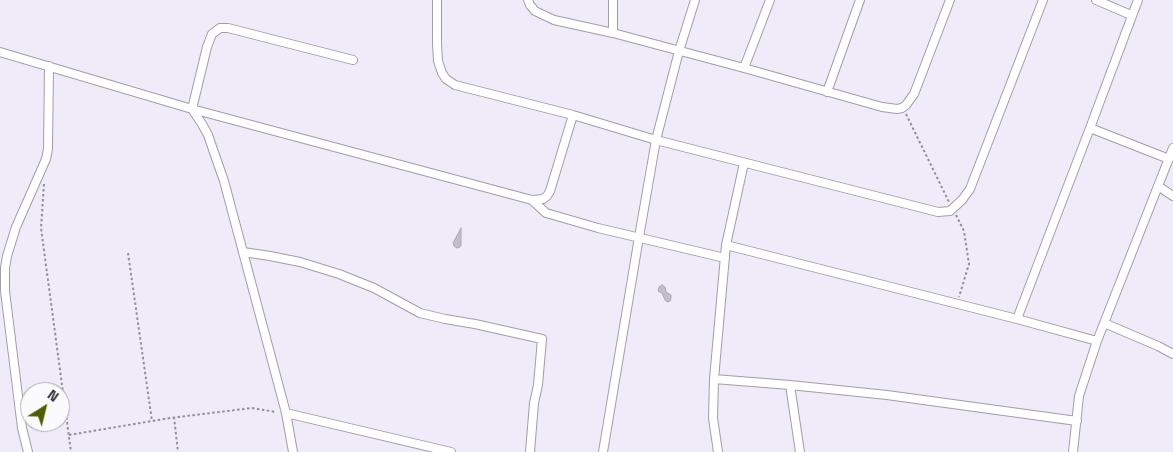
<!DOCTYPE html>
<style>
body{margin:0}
#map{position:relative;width:1173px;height:452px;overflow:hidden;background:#efebf9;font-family:"Space Grotesk",sans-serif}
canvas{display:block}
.north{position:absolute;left:20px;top:382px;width:50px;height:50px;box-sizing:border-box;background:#fbfafd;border:1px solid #a8a7ab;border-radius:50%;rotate:36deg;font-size:14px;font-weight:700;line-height:20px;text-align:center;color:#2c2b30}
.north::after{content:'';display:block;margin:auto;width:18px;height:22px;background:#4d5e01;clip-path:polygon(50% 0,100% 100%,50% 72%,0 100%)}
</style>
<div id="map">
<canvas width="1173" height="452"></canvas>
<div class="north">N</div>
</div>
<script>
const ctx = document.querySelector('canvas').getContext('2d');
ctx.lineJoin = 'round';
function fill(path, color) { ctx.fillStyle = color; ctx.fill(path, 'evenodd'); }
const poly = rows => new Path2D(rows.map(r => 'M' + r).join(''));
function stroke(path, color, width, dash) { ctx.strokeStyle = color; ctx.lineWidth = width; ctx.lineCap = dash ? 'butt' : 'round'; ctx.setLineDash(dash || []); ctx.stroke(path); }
const building = poly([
 [461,228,461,245,460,247,457,248,454,246,453,243,461,228],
 [662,285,665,287,666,292,671,295,671,298,670,301,667,302,665,300,662,293,658,291,659,287,662,285]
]);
fill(building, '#c2becb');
stroke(building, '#aaa6b3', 1);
const minor = poly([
 [437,0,437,44,438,61,442,73,446,79,455,85,573,115,656,140,938,212,950,211,962,200,970,189,1043,0],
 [528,0,530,5,535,11,554,20,613,33,744,68,882,107,897,109,902,108,906,105,914,94,950,0],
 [613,0,613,33],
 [1096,0,1131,15],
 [0,52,192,109,532,200,543,199,547,196,550,191,573,115],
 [744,68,770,0],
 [827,92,860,0],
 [1090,128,1169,159],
 [744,163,726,245,1017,319,1097,341],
 [1158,186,1173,196],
 [532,200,546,213,560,217,598,228,725,258],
 [726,245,714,379,790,385,887,395,1077,421],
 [243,252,270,256,300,262,339,274,374,288,420,313,445,319,475,324,542,339,538,385,534,403,530,452],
 [1017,319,1090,128,1138,0],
 [1104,323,1158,346,1173,354],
 [714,379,713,418,718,452],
 [790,385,800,452],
 [286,413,451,452],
 [28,452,22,428,5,291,5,268,7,256,16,227,46,159,48,149,49,66],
 [293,452,286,413,224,181,208,135,202,124,192,109,207,47,212,34,220,28,228,28,353,60],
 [603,452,639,237,656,140,679,51,695,0],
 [1073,452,1079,396,1097,341,1173,148]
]);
stroke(minor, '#a19daa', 10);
stroke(poly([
 [906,114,949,202],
 [44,184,41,228,71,452],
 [956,215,964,231,969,264,959,297],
 [128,253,152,421],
 [174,417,178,452],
 [69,435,170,418,252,408,276,412]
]), '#928f99', 2, [2.5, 2.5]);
stroke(minor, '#fff', 8);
</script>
